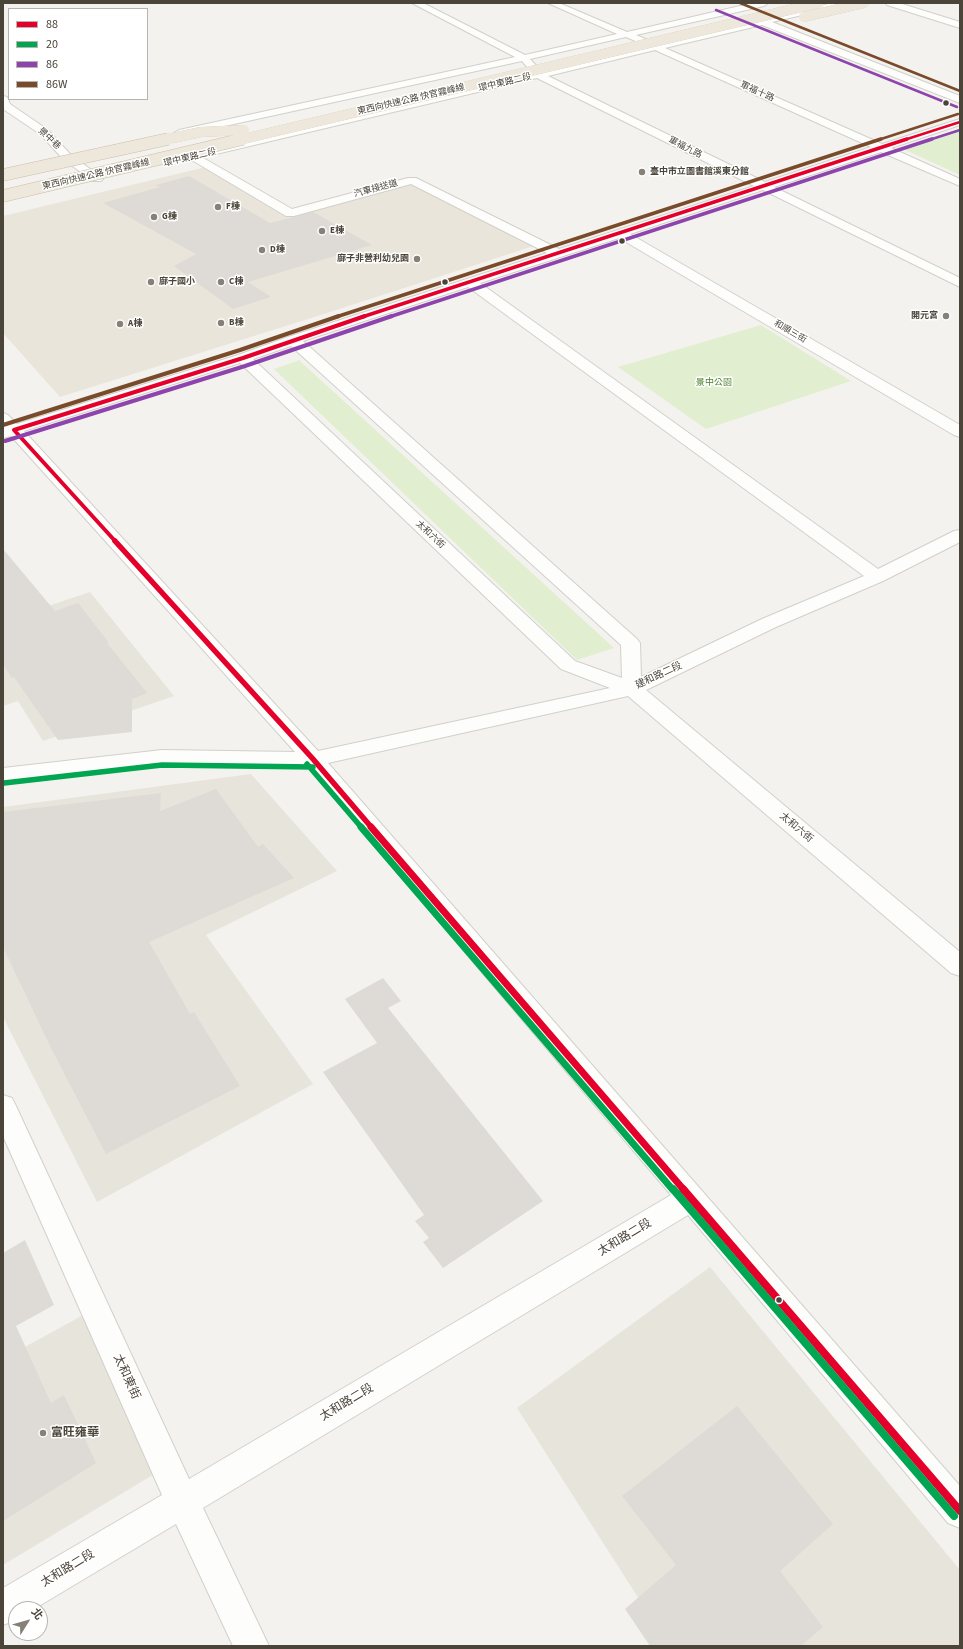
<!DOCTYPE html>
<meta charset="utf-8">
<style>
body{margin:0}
#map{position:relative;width:963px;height:1649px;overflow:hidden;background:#f4f2ee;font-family:"Source Sans 3","Noto Sans TC",sans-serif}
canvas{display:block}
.frame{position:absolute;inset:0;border:4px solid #4b4439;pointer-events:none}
.legend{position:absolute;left:8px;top:8px;width:140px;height:92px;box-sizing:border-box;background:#fff;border:1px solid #b7b4b0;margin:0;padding:5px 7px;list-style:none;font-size:12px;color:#4b4439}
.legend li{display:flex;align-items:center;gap:8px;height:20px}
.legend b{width:20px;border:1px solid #b7b4b0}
.north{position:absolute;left:8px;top:1601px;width:40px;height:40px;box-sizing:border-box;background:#fff;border:1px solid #b7b4b0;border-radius:50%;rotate:53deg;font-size:11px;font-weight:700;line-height:16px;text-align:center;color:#4b4439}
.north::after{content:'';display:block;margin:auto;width:14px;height:18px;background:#868178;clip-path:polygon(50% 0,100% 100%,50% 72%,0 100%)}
</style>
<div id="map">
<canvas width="963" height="1649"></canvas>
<div class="frame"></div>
<ul class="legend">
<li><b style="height:5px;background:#e4002b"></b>88</li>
<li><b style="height:5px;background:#00a651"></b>20</li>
<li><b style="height:5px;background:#8e44ad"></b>86</li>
<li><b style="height:5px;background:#7a4b2a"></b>86W</li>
</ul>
<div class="north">北</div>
</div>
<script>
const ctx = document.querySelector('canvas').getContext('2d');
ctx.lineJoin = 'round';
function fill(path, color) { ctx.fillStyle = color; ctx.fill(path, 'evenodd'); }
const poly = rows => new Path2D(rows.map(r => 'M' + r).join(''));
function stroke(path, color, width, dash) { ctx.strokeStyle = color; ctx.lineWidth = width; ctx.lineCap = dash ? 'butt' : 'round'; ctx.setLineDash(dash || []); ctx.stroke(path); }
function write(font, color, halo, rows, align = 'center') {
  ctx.font = font + ' "Source Sans 3","Noto Sans TC",sans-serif'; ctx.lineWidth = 3; ctx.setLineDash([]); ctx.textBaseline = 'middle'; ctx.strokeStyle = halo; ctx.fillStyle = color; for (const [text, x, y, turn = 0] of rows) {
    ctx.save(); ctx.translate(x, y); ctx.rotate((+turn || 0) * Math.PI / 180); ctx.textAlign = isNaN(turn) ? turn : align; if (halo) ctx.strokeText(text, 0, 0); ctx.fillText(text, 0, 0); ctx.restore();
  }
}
fill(poly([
 [90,592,174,696,43,741,18,701,3,706,3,621],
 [251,774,337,871,206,935,313,1084,97,1202,3,1017,3,807],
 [710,1267,960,1570,960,1646,669,1646,517,1408],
 [85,1314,156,1473,3,1565,3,1359]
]), '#e7e4dc');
fill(poly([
 [210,166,290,213,412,180,540,244,327,313,60,397,3,333,3,216]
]), '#eae5da');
fill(poly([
 [960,129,960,175,901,148],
 [761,325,851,381,706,429,618,367],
 [300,360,301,362,614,648,577,660,274,369]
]), '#e1eecf');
fill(poly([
 [189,176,270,223,313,212,372,245,248,282,271,297,233,309,174,266,196,254,103,203,160,187,156,185],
 [3,549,55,611,78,603,109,643,107,643,147,693,132,699,132,732,58,740,14,677,12,678,3,664],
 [216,789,258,847,263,844,294,878,149,942,190,1014,194,1012,240,1086,106,1154,50,1046,3,947,3,812,161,793,160,811],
 [383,978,401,1001,388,1008,543,1201,443,1268,423,1242,429,1238,415,1221,424,1215,323,1072,377,1043,345,999],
 [25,1240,54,1305,16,1326,51,1403,64,1395,96,1463,3,1521,3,1253],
 [737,1406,833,1524,780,1571,823,1627,801,1646,650,1646,625,1609,676,1565,622,1496]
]), '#dedbd6');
const minor = poly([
 [412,3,423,3,525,55,617,34,548,3,559,3,627,32,753,3,768,3,764,6,636,35,657,44,756,21,760,18,763,19,832,3,847,3,846,5,772,22,960,96,960,103,762,25,665,48,882,144,960,119,960,125,891,148,960,179,960,186,881,152,774,187,960,278,960,287,763,190,630,234,960,425,960,437,954,435,619,238,480,283,878,569,954,531,960,530,960,542,883,581,776,627,646,690,960,952,960,976,951,973,628,696,328,763,960,1486,960,1528,948,1523,688,1215,203,1508,269,1646,233,1646,176,1524,34,1609,16,1609,16,1620,3,1625,3,1588,162,1495,3,1136,3,1095,12,1098,16,1106,189,1479,671,1195,307,766,162,764,3,782,3,768,162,750,295,752,11,436,3,438,3,413,8,415,17,424,238,355,288,337,547,253,411,184,294,216,286,216,190,159,188,157,190,155,198,155,292,209,408,178,416,178,559,249,754,186,537,78,216,154,211,151,216,148,532,73,522,61,179,136,174,133,179,130,515,57,412,3],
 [626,37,647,46,541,71,530,59,626,37],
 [655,50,871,147,765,182,548,76,655,50],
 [468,287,864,576,762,619,641,677,640,643,637,639,303,341,468,287],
 [291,346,621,645,622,678,575,661,253,359,291,346],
 [240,363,561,669,610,688,318,751,24,431,240,363],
 [886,3,899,3,960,22,960,28,887,5,886,3],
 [3,96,7,97,10,104,48,130,71,155,101,177,103,179,101,181,93,181,63,159,40,134,3,109,3,96]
]);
stroke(minor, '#d2d0cb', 2);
fill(minor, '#fdfdfc');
const highwayBridgeFar1 = poly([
 [804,17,864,3],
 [163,140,201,132,244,130],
 [239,140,819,3]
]);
const highwayBridge = poly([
 [3,175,168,139],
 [3,196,243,139]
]);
stroke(highwayBridgeFar1, '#ccbfa9', 10, []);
stroke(highwayBridge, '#ccbfa9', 13, []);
stroke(highwayBridgeFar1, '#ede8db', 10);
stroke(highwayBridge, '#ede8db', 12);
stroke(poly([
 [904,140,960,122]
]), '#e4002b', 2.5);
stroke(poly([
 [362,317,907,139]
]), '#e4002b', 3.5);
stroke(poly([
 [14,430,116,542],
 [14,430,243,358,365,316]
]), '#e4002b', 4);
stroke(poly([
 [115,541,313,759,372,828]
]), '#e4002b', 5.5);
stroke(poly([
 [371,827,684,1190]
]), '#e4002b', 7);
stroke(poly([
 [683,1189,960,1511]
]), '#e4002b', 8);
stroke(poly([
 [307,764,362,828],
 [4,783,162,765,313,767]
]), '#00a651', 5.5);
stroke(poly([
 [361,827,673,1190]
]), '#00a651', 7);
stroke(poly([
 [673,1189,954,1516]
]), '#00a651', 8);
stroke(poly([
 [716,10,957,107],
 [929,140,960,130]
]), '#8e44ad', 2.5);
stroke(poly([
 [389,317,932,139]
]), '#8e44ad', 3.5);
stroke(poly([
 [5,441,245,366,392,316]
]), '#8e44ad', 4);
stroke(poly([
 [740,3,960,91],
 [878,140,958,114]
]), '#7a4b2a', 2.5);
stroke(poly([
 [336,317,881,139]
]), '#7a4b2a', 3.5);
stroke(poly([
 [3,425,240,350,339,316]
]), '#7a4b2a', 4);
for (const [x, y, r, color] of [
 [946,103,3.5,"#4b4439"],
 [642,172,4,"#868178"],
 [218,207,4,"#868178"],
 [154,217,4,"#868178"],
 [322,231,4,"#868178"],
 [622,241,3.5,"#4b4439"],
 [262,250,4,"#868178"],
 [417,259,4,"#868178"],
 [151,282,4,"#868178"],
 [221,282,4,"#868178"],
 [445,282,3.5,"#4b4439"],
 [946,316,4,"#868178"],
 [221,323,4,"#868178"],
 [120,324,4,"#868178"],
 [779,1300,3.5,"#4b4439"],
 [43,1433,4,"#868178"]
]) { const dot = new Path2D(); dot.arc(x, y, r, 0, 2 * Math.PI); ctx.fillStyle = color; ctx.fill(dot); stroke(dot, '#fff', 1.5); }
write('9px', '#4b4439', '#fff', [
 ["環中東路二段",505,83,-13],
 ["軍福十路",757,92,24],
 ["東西向快速公路 快官霧峰線",411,100,-13],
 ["景中巷",49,139,43],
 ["軍福九路",685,148,27],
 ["環中東路二段",190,158,-13],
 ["東西向快速公路 快官霧峰線",96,175,-13],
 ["汽車接送道",376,189,-15],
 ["和順三街",790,332,30],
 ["太和六街",430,535,43]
]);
write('bold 9px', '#4b4439', '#fff', [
 ["臺中市立圖書館溪東分館",650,172],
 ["F棟",226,207],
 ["G棟",162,217],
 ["E棟",330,231],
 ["D棟",270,250],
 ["廍子非營利幼兒園",409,259,"right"],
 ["廍子國小",159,282],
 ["C棟",229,282],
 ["開元宮",938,316,"right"],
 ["B棟",229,323],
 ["A棟",128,324]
], 'left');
write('9px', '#4a7f2a', '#fff', [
 ["景中公園",714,383]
]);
write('10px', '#4b4439', '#fff', [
 ["建和路二段",659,676,-25],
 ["太和六街",796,828,40]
]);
write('12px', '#4b4439', '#fff', [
 ["太和路二段",625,1238,-31],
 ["太和東街",126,1377,66],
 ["太和路二段",347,1403,-31],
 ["太和路二段",68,1569,-31]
]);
write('bold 12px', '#4b4439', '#fff', [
 ["富旺雍華",51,1433]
], 'left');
</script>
